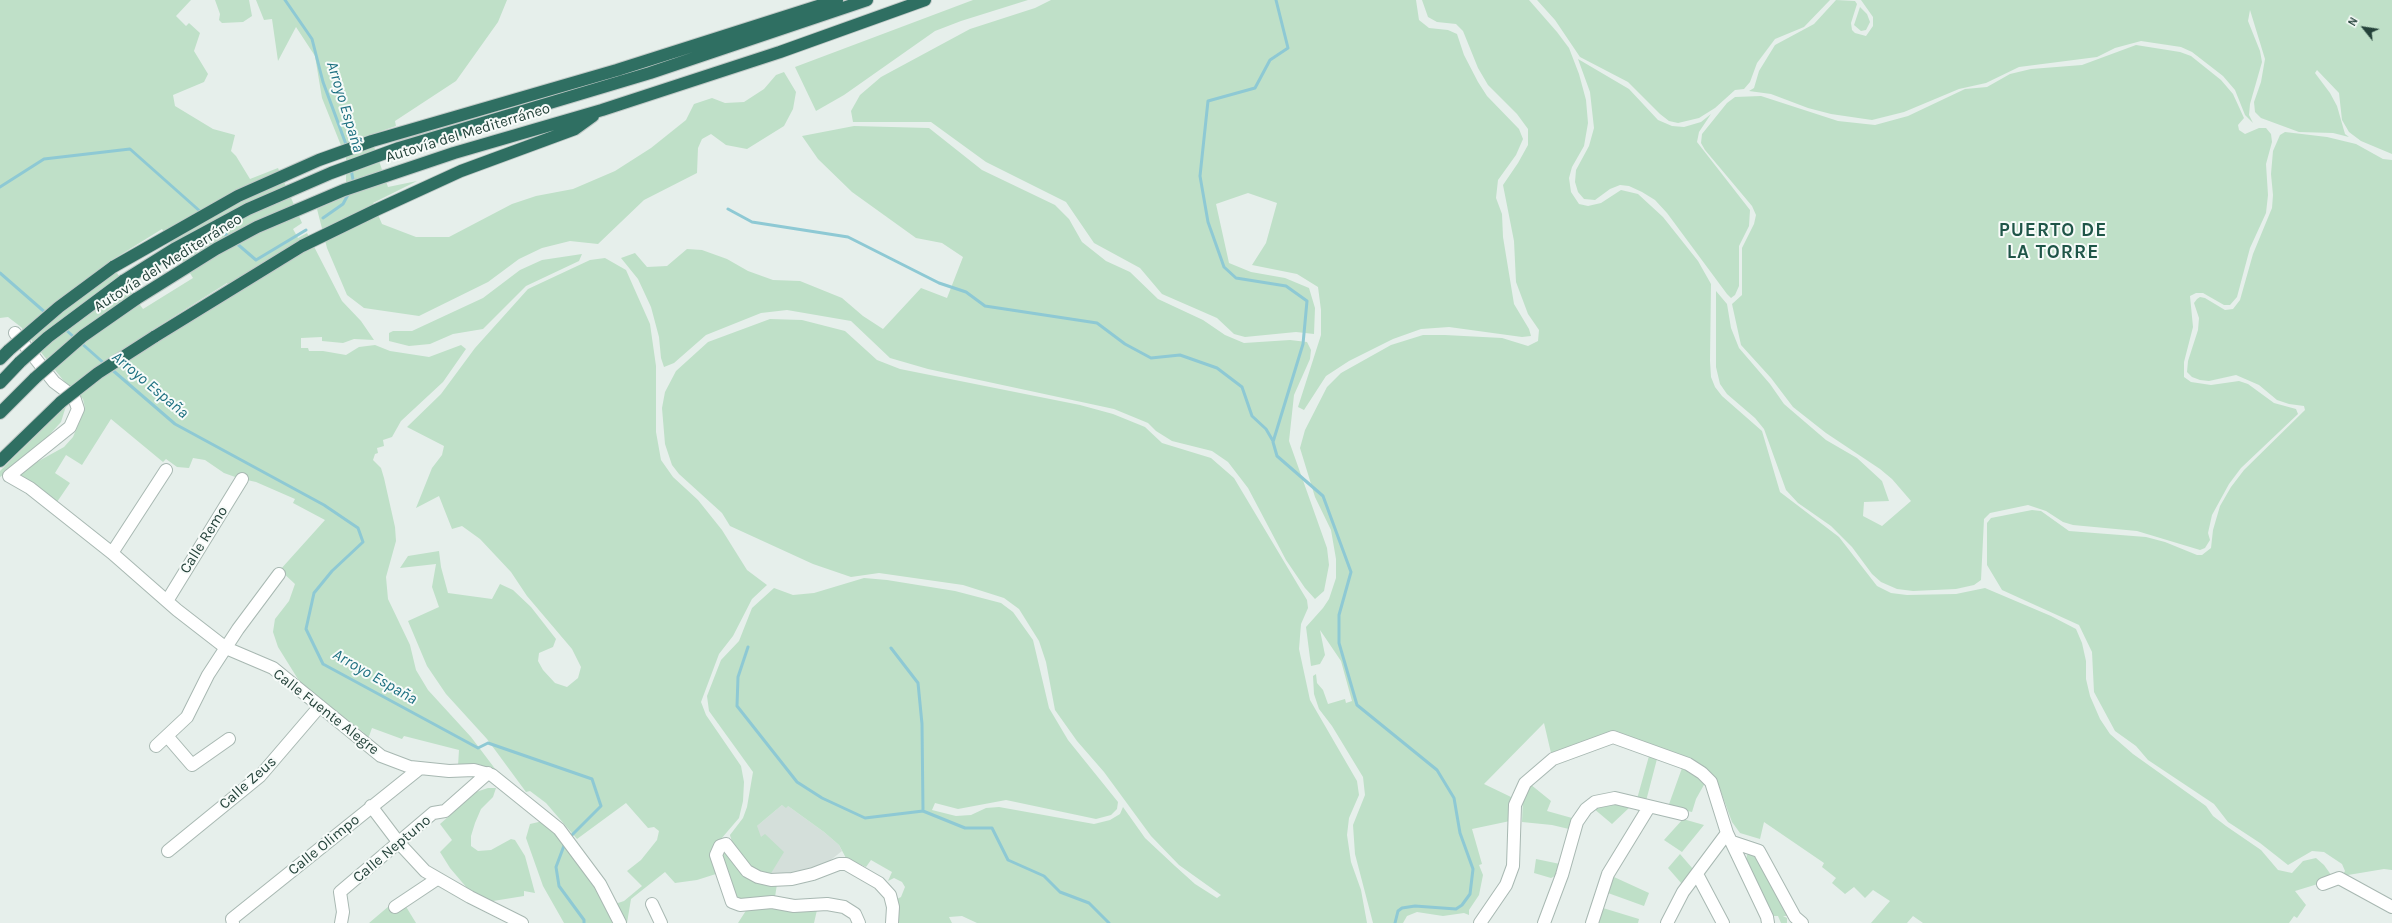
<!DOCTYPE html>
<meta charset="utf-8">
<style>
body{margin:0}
#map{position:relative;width:2392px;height:923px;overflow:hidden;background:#e6efeb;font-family:Karla,sans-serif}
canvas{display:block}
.north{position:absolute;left:2344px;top:8px;width:40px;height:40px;-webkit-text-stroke:3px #f7fbf9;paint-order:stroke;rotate:300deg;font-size:11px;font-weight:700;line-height:16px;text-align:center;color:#24423a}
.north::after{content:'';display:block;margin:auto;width:14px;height:18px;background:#24423a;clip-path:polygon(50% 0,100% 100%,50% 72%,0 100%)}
</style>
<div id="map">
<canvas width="2392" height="923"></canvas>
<div class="north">N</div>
</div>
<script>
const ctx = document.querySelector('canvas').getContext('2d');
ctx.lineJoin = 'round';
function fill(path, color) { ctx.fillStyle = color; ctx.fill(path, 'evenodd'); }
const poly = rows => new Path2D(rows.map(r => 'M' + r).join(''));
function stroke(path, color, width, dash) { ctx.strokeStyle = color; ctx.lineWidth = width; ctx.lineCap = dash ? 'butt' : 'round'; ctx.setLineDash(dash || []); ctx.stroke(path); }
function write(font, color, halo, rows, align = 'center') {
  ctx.font = font + ' Karla,sans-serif'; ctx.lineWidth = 4; ctx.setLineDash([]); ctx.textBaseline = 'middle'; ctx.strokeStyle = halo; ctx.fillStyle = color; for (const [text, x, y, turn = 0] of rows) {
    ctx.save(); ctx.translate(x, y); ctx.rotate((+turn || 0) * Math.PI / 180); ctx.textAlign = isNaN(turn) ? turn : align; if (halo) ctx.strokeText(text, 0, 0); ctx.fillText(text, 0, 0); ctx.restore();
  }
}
fill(poly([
 [782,805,788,806,824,832,839,845,842,851,822,867,784,875,762,873,733,844,730,835,757,826]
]), '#d4dfda');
fill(poly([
 [0,0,191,0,176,16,186,26,189,23,200,33,194,51,208,74,204,82,173,95,175,106,213,129,235,135,231,151,236,156,250,179,278,168,302,223,293,229,298,238,307,233,342,301,361,321,374,340,354,339,343,343,322,341,322,337,301,338,301,348,308,348,309,351,323,351,346,355,359,347,375,345,390,351,429,357,461,345,466,349,443,382,401,421,392,437,383,440,384,446,377,448,378,453,375,454,373,460,381,468,384,478,395,527,396,541,386,577,388,599,410,645,416,670,428,690,471,737,499,774,458,766,459,750,404,736,402,739,372,728,368,739,363,732,301,684,278,647,273,632,275,619,289,601,295,584,280,570,325,520,293,503,295,499,256,482,238,478,224,473,205,460,193,458,189,468,177,467,166,459,163,462,111,419,82,465,66,455,55,473,70,483,57,502,19,475,19,472,64,447,73,437,85,408,83,399,63,380,21,327,8,317,0,318],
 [162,229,193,278,143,309,109,262],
 [227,283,234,294,157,342,151,331],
 [215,0,249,0,252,16,243,22,222,23,219,20,220,14],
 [256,0,507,0,498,22,456,81,395,121,396,126,370,135,388,187,417,181,373,203,382,224,416,237,449,237,512,204,536,196,573,189,615,171,651,148,686,120,694,104,712,98,725,103,744,102,764,89,776,75,784,72,796,92,793,109,784,126,747,149,726,145,711,134,702,139,698,148,697,173,644,200,598,244,570,241,542,248,519,259,488,282,419,316,364,308,347,295,327,248,317,209,335,201,346,184,346,158,322,98,315,56,296,27,278,61,272,19,264,20],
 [973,0,1028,0,961,21,935,31,844,95,816,111,795,67],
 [1051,0,1416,0,1419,20,1429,28,1448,30,1457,34,1464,55,1478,82,1487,96,1519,129,1523,139,1516,155,1498,180,1496,198,1502,214,1503,237,1514,304,1529,329,1531,336,1522,337,1449,327,1421,329,1393,339,1349,361,1326,376,1304,410,1298,407,1321,335,1321,310,1318,287,1297,274,1252,265,1266,243,1277,203,1248,193,1216,204,1229,263,1251,272,1285,278,1309,288,1315,308,1314,334,1296,332,1245,337,1234,334,1217,318,1162,294,1140,268,1094,243,1066,202,986,162,931,122,853,122,851,111,860,95,881,77,970,29,1035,8],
 [1422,0,1529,0,1557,32,1569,48,1579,74,1586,100,1588,123,1584,146,1572,167,1569,178,1571,192,1579,204,1588,206,1601,203,1621,190,1638,194,1663,217,1698,261,1711,284,1710,361,1711,377,1715,387,1722,396,1762,431,1780,492,1839,537,1877,586,1891,593,1907,595,1956,594,1985,588,2051,616,2076,629,2082,643,2086,661,2086,679,2090,696,2100,719,2110,734,2133,754,2206,806,2213,816,2226,826,2261,850,2278,870,2292,873,2303,861,2316,858,2324,865,2334,879,2295,891,2306,905,2297,918,2294,916,2289,923,1923,923,1913,916,1907,923,1871,923,1890,901,1873,890,1865,898,1854,887,1845,894,1832,883,1836,878,1822,867,1824,863,1764,822,1760,839,1740,833,1732,822,1717,781,1613,732,1551,753,1544,723,1484,784,1511,797,1510,821,1472,829,1482,864,1479,865,1483,875,1479,895,1469,910,1469,915,1464,913,1443,916,1417,912,1407,916,1403,923,1373,923,1355,854,1353,825,1365,795,1363,777,1332,726,1319,709,1314,694,1313,676,1316,674,1317,683,1323,690,1328,704,1345,699,1346,703,1352,701,1341,661,1320,630,1325,655,1320,664,1311,666,1306,627,1323,608,1329,599,1336,578,1336,559,1331,530,1315,497,1300,448,1305,430,1327,387,1341,373,1391,345,1423,335,1445,335,1502,338,1528,346,1538,341,1539,330,1528,314,1516,282,1514,241,1503,185,1518,163,1528,145,1528,129,1517,114,1488,85,1478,68,1463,31,1456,24,1437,22,1428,17],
 [1537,0,1830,0,1804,27,1775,39,1757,63,1750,82,1744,89,1735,90,1715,108,1699,118,1678,123,1669,121,1660,114,1628,82,1580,57,1555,20],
 [1836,0,1855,1,1857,4,1851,23,1852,30,1855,33,1866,36,1873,26,1873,17,1861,0,2392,0,2392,154,2361,141,2349,132,2342,120,2339,93,2317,70,2315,73,2330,93,2337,106,2345,134,2349,137,2333,133,2299,132,2261,118,2255,112,2254,102,2261,82,2265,59,2250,10,2248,21,2260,51,2262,62,2250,104,2249,115,2253,123,2245,115,2235,90,2223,76,2192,52,2181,47,2141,41,2115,48,2097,57,2019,67,1986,83,1959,89,1904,112,1872,120,1831,114,1808,108,1771,94,1749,91,1754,88,1759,71,1775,45,1814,24],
 [1860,7,1867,14,1870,22,1866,30,1861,31,1854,25],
 [2136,45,2180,52,2191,56,2221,80,2233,94,2244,118,2238,125,2239,130,2245,134,2259,128,2266,128,2271,134,2272,142,2266,164,2268,195,2266,213,2250,248,2237,297,2230,305,2224,305,2203,293,2196,293,2190,296,2193,327,2184,362,2184,377,2191,382,2211,385,2239,381,2248,384,2274,403,2296,409,2298,414,2241,468,2229,484,2212,515,2208,533,2210,540,2205,548,2200,550,2137,531,2073,525,2063,522,2046,511,2028,505,1990,513,1984,519,1981,580,1974,585,1956,589,1913,591,1897,589,1881,582,1872,574,1852,547,1831,526,1798,503,1786,490,1764,429,1755,418,1727,394,1720,384,1716,367,1716,291,1727,304,1731,328,1739,348,1770,384,1784,404,1826,440,1857,458,1882,481,1889,501,1864,502,1863,516,1882,526,1911,501,1892,479,1880,469,1826,433,1793,407,1771,378,1741,345,1732,304,1742,295,1742,248,1754,224,1756,215,1752,206,1705,150,1701,143,1702,134,1727,103,1735,97,1761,96,1838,121,1875,125,1908,116,1965,89,1987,87,2010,74,2031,69,2082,65],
 [1578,59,1629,89,1658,120,1672,126,1684,127,1701,122,1711,114,1699,132,1697,142,1750,210,1749,226,1739,246,1739,286,1735,295,1731,298,1727,294,1667,213,1655,200,1642,192,1629,186,1620,185,1610,189,1595,200,1584,199,1578,192,1575,182,1576,170,1589,146,1594,128,1590,92],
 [854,126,929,128,982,170,1055,205,1069,219,1082,242,1106,261,1130,272,1158,299,1203,320,1225,335,1244,343,1290,340,1307,342,1311,350,1310,359,1294,395,1289,441,1327,548,1329,565,1324,591,1315,599,1305,588,1286,560,1248,488,1228,462,1212,451,1172,441,1156,431,1148,423,1114,409,928,369,890,358,851,321,787,310,761,313,706,335,674,363,664,367,661,358,659,337,651,307,638,279,621,258,635,253,647,267,667,266,687,249,702,250,727,259,748,271,773,280,800,281,842,298,863,316,883,329,921,288,947,298,963,257,942,243,916,238,852,192,818,159,802,136],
 [2285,132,2327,137,2356,144,2383,159,2392,160,2392,870,2384,869,2342,876,2345,871,2342,864,2324,852,2312,851,2288,865,2260,843,2228,822,2214,804,2148,760,2136,746,2115,731,2094,692,2092,652,2079,625,2002,590,1987,565,1987,523,1991,518,2032,510,2041,511,2069,531,2146,537,2165,542,2197,555,2202,555,2211,548,2213,530,2220,506,2231,487,2244,470,2305,410,2304,406,2289,404,2277,400,2259,385,2236,375,2209,381,2200,380,2192,377,2187,372,2188,361,2198,330,2199,318,2194,303,2197,299,2200,297,2205,298,2225,310,2233,309,2240,300,2253,254,2272,208,2273,195,2271,174,2273,151,2280,135],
 [582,254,579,261,526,286,483,329,453,334,430,344,409,346,389,341,389,333,393,331,412,331,483,298,520,270,542,260],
 [605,258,626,270,650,324,656,366,656,432,661,460,673,477,698,500,722,530,747,570,767,585,752,599,733,636,719,654,701,702,706,715,741,766,744,782,743,801,739,818,715,846,719,873,697,880,675,883,665,872,631,899,627,923,625,923,615,904,624,901,642,886,627,871,641,860,657,840,659,831,654,827,648,828,626,803,577,839,546,803,530,791,526,792,487,739,446,694,427,666,408,621,439,607,432,587,436,564,400,568,408,556,439,551,441,567,448,593,492,599,500,584,513,590,531,607,556,639,553,647,539,653,538,661,543,670,555,683,567,687,578,678,581,667,572,649,527,596,511,572,480,539,462,526,452,529,439,496,416,508,432,468,442,455,444,446,407,427,441,394,475,348,528,289,590,260],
 [770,319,802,320,845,331,877,360,900,369,1080,405,1113,414,1145,427,1162,443,1211,458,1234,478,1307,600,1308,608,1301,624,1299,649,1310,700,1357,781,1359,795,1349,818,1347,835,1351,862,1361,890,1367,923,977,923,962,916,949,917,952,923,895,923,897,899,901,897,905,887,902,882,894,878,888,881,892,872,871,860,866,867,846,858,839,845,824,832,788,806,786,808,782,805,757,826,761,837,765,834,784,852,770,875,754,869,748,864,733,844,730,835,743,818,747,807,753,772,709,711,707,696,721,660,739,641,752,608,774,588,793,595,814,593,864,578,887,580,955,591,1001,603,1013,612,1033,640,1049,708,1068,740,1118,802,1117,809,1111,815,1096,819,1006,800,958,809,935,803,932,810,956,816,971,815,986,808,999,807,1094,824,1110,820,1120,814,1123,807,1145,838,1175,866,1195,884,1217,898,1221,895,1179,865,1151,836,1104,772,1077,741,1055,710,1046,662,1039,641,1019,609,1004,598,963,585,879,573,851,577,813,564,730,526,722,513,679,474,672,465,665,444,662,408,665,392,676,371,708,342],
 [66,406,61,422,34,452,0,477,0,471],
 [1649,756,1657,759,1646,801,1637,799],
 [1682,768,1705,783,1696,799,1692,812,1668,807],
 [1530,784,1551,801,1547,811,1572,818,1569,829,1552,825,1522,822,1523,797],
 [488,788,496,788,493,797,481,809,475,823,471,836,471,846,478,851,491,850,511,839,515,840,525,856,535,893,524,891,524,896,493,901,493,906,467,888,450,868,440,852,452,840,440,824,476,792],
 [1611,803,1630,807,1612,824,1593,808],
 [1683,819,1704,825,1682,852,1664,840],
 [543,821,554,830,591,877,614,923,564,923,543,886,526,838,530,824],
 [723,848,777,884,775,897,744,902,736,898,720,852],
 [1750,852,1758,854,1787,916,1783,916,1787,918,1787,923,1781,923,1778,916,1772,916,1746,860,1747,855],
 [1680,854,1693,869,1682,884,1668,868],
 [1536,859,1560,864,1557,875,1551,878,1534,873],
 [1614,877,1649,893,1644,906,1608,893],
 [405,905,416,923,369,923,389,906,396,914],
 [757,907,817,910,814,923,738,923,747,909],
 [1603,908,1639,919,1638,923,1598,923]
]), '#bfe0c8');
stroke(poly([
 [285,0,312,39,323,82,347,147],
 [1276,0,1288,48,1270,60,1255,88,1208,101,1200,176,1208,222,1224,267,1236,278,1286,286,1307,301,1303,344,1273,442,1277,456,1323,496,1351,572,1339,615,1339,643,1357,705,1437,770,1454,798,1460,833,1473,869,1470,894,1462,905,1456,909,1415,906,1402,908,1398,911,1395,923],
 [351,169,354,185],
 [0,187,44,159,130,149,202,213],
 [728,209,752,222,848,237,939,283,966,292,985,306,1097,323,1125,344,1151,358,1180,355,1217,368,1242,387,1252,416,1266,429,1273,441],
 [323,218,343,204,350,191],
 [219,229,230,238],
 [235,242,256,260,306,230],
 [0,273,47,314],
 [65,329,76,339],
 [80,342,106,365],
 [110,368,175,424,324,505,358,528,363,542,332,571,314,593,306,629,323,664,478,748,488,743,592,779,601,806,570,837],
 [748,647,738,677,737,706,797,782,822,798,865,818,923,811],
 [891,648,918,683,922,724,923,811,965,828,992,828,1008,860,1044,876,1060,892,1089,903,1109,923],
 [565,843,556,867,559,886,584,920,584,923]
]), '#8ec9d4', 3);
const minor = poly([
 [15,333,54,382,74,397,78,409,70,427,9,476,30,488,112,553,177,610,226,648,273,668,381,756,410,767,449,771,474,770,492,775,559,829,600,884,620,923],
 [112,553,166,470],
 [167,601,242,479],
 [167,736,192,765,229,739],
 [156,746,187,717,208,675,238,629,279,574],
 [371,806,399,843,425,871,470,897,522,923],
 [1732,842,1759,851,1795,917,1802,923],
 [168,851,260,776,320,706],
 [1697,874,1723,923],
 [2323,884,2339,878,2392,907],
 [652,904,661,923],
 [395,907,437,879],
 [233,923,232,919,419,769],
 [341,923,343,912,340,892,433,813,445,811,488,773],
 [859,923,855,914,844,907,827,904,794,906,772,902,740,905,732,902,716,855,720,846,726,844,747,871,758,877,771,880,792,879,813,874,839,864,846,864,879,883,890,895,893,907,892,923],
 [1480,923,1506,885,1513,866,1515,805,1525,783,1553,759,1613,737,1688,764,1702,773,1711,782,1727,833,1767,917,1768,923],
 [1544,923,1562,875,1577,822,1586,809,1595,802,1615,798,1682,814],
 [1592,923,1608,874,1649,807],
 [1667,923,1683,892,1727,833]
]);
const highway = poly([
 [113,267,238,196,319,160,372,141,617,70,837,0],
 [123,281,174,249,248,209,331,173,399,148,650,73,867,0],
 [136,299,216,249,257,227,344,190,454,153,602,110,780,52,925,0],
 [154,337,302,246,376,210,461,171,575,129,593,116],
 [0,359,9,350],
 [0,383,20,362],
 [0,413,35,378],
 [0,461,61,402]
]);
stroke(minor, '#a8b8b2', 14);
stroke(highway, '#c2cac8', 14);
stroke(minor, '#fff', 12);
stroke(highway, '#2f6f62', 12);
const highwayBridge = poly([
 [9,350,59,307,113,267],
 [20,362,48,337,123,281],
 [35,378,83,336,136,299],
 [61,402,98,373,154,337]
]);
stroke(highwayBridge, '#c2cac8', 14, []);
stroke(highwayBridge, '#2f6f62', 12);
write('15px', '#24423a', '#f7fbf9', [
 ["Autovía del Mediterráneo",468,133,-17],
 ["Autovía del Mediterráneo",168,263,-32],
 ["Calle Remo",204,540,-58],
 ["Calle Fuente Alegre",326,712,38],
 ["Calle Zeus",248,783,-42],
 ["Calle Olimpo",324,845,-39],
 ["Calle Neptuno",392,849,-40]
]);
write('italic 16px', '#1c6f80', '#f7fbf9', [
 ["Arroyo España",345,107,73],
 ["Arroyo España",150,385,40],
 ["Arroyo España",375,677,30]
]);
ctx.letterSpacing = '1px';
write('bold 19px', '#1f5548', '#f7fbf9', [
 ["PUERTO DE",2053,231],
 ["LA TORRE",2053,253]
]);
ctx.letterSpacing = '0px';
</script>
